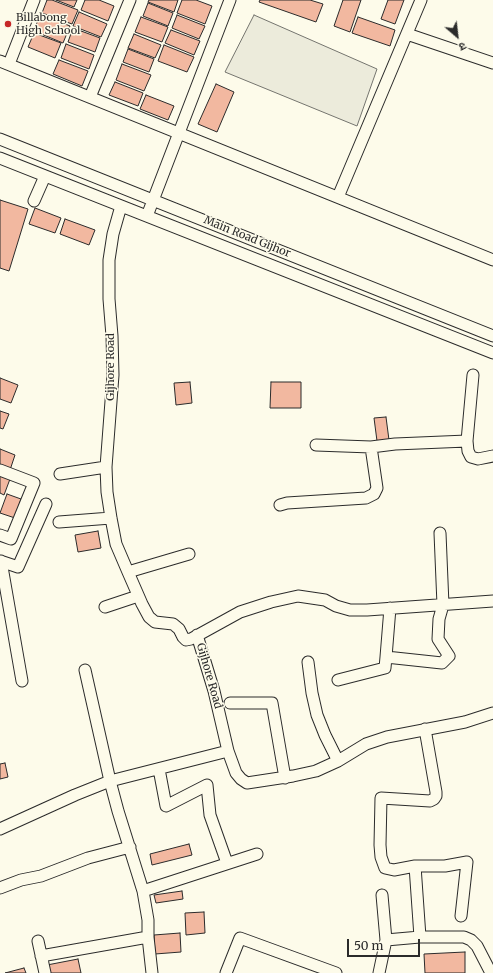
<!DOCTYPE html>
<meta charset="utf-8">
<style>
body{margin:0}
#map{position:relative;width:493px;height:973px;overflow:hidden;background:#fdfbea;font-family:Merriweather,"Noto Sans Devanagari",serif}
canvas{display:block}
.north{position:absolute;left:437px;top:16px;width:40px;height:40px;-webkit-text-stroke:3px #fdfbea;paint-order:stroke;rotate:152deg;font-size:11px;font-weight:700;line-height:16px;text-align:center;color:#2b2b2b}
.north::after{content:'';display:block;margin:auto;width:14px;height:18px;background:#2b2b2b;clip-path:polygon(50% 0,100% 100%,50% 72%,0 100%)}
.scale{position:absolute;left:347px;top:939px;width:73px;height:18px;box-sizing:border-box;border:2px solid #2b2b2b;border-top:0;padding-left:5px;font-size:12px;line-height:14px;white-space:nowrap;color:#2b2b2b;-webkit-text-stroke:3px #fdfbea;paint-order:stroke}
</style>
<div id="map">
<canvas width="493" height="973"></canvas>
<div class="north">उ</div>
<div class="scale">50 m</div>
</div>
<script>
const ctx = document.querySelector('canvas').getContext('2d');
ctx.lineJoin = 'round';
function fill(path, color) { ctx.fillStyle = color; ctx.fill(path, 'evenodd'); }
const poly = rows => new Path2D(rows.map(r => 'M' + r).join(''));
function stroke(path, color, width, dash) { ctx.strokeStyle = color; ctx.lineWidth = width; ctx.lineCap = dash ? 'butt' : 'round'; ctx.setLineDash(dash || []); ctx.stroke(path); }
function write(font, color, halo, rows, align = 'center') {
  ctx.font = font + ' Merriweather,serif'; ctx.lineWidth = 3; ctx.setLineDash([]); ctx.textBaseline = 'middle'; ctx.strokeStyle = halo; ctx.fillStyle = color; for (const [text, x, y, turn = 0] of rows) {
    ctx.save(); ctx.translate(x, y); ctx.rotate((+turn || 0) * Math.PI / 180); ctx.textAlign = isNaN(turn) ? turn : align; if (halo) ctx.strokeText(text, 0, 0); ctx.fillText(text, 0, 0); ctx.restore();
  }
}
const green = poly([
 [254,15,377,69,357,126,225,72,254,15]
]);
fill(green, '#ecebdb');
stroke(green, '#74746e', 1);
const building = poly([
 [47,0,52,0,78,10,72,24,42,13,47,0],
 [56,0,77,0,74,7,56,0],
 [85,0,99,0,114,6,108,21,81,10,85,0],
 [149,0,178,0,174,12,148,2,149,0],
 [182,0,196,0,212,6,205,24,177,13,182,0],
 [260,0,310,0,323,4,316,22,259,2,260,0],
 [343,0,361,0,350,32,334,26,343,0],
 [388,0,404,0,395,24,381,19,388,0],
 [148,3,173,13,168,26,143,16,148,3],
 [79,12,107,24,101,37,73,26,79,12],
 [40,14,70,26,63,43,34,31,40,14],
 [177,15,205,26,199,39,172,28,177,15],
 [141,17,168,27,162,42,135,32,141,17],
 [358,17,395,30,390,46,352,33,358,17],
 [73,28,100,38,95,52,68,42,73,28],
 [171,30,200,41,194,55,165,43,171,30],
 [34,33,61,43,55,58,28,47,34,33],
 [134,34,161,45,155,58,128,48,134,34],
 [66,44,94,55,89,69,61,58,66,44],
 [164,45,194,57,187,72,158,61,164,45],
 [128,49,154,59,149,72,123,62,128,49],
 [59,60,88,71,82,86,53,74,59,60],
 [122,64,151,75,144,91,116,80,122,64],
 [115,82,143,93,138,106,109,95,115,82],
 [216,84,234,92,217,132,198,124,216,84],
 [146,95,174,106,168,120,140,109,146,95],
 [0,200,28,209,9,271,0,268,0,200],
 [35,208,61,218,55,233,29,224,35,208],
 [65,219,95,230,89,245,60,234,65,219],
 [0,378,18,385,11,403,0,399,0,378],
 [190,382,192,403,176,405,174,383,190,382],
 [271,382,301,382,301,408,270,408,271,382],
 [0,411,9,414,3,429,0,428,0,411],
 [386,417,389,440,377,441,374,418,386,417],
 [0,449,15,455,10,470,0,466,0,449],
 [0,475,10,479,4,495,0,493,0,475],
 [7,494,21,499,15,518,0,513,7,494],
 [98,531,101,548,78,552,75,535,98,531],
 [5,763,8,777,0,779,0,764,5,763],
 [189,844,192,855,152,865,150,854,189,844],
 [182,891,183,899,156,903,154,895,182,891],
 [204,912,205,933,186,935,185,913,204,912],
 [180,933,181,952,155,954,154,935,180,933],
 [465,952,465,973,425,973,424,954,465,952],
 [78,959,81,973,49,973,47,965,78,959],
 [24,968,26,973,5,973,24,968]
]);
fill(building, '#f2b8a0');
stroke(building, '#2b2b2b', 1);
const minor = poly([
 [407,34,493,63],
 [0,61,493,260],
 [9,64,34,0],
 [90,97,130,0],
 [0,139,493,336],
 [0,158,493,353],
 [338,197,421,0],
 [34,201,45,176],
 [121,206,113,234,109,260,109,299,112,336,113,375,106,467,107,492,111,518,116,544,128,572,142,604,149,617,155,622,173,624,179,629,183,637,186,640,191,639,240,612,271,602,298,596,325,600,336,606,350,610,367,610,493,601],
 [147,216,230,0],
 [467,441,473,375],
 [316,445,371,447,395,444,467,441,468,451,471,457,478,459,493,456],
 [0,470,34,483,11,539,0,535],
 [60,474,106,467],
 [280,505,287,503,366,498,374,494,377,488,371,447],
 [59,522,111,518],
 [0,561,18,567,46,504],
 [1,561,22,681],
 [128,572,189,554],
 [105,607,138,596],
 [197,635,214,691,228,751,236,773,241,779,247,783,293,776,316,771,338,761,366,744,387,737,465,722,493,713],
 [386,657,390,608],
 [308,662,312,693,317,715,325,735,338,761],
 [85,670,110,781,118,811,143,891,148,920,148,937,152,973],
 [338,680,385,668,386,657,442,663,449,656,438,639,439,619,443,605,440,533],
 [230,703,272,703,285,778],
 [159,769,166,806,207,785,210,815,227,863],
 [0,829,75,795,110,781,228,751],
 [415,866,394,870,385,868,381,857,380,845,381,798,430,801,434,799,436,796,436,792,425,729],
 [0,888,21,880,41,876,88,858,130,847],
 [143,891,257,854],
 [382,895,386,940],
 [420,937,415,866,445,866,467,862,461,916],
 [38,941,45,973],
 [41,956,148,937],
 [226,973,240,938,336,973],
 [379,973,386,940,420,937,464,937,471,940,477,946,491,973]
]);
stroke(minor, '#2b2b2b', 13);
stroke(minor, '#fdfbea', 11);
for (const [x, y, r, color] of [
 [8,24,4,"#c62828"]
]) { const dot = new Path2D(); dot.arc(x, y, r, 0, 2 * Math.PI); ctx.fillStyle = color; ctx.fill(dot); stroke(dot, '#fdfbea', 1.5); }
write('11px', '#2b2b2b', '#fdfbea', [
 ["Billabong",16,18],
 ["High School",16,31]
], 'left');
write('11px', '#2b2b2b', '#fdfbea', [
 ["Main Road Gijhor",247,237,22],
 ["Gijhore Road",111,367,-90],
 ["Gijhore Road",209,676,74]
]);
</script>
